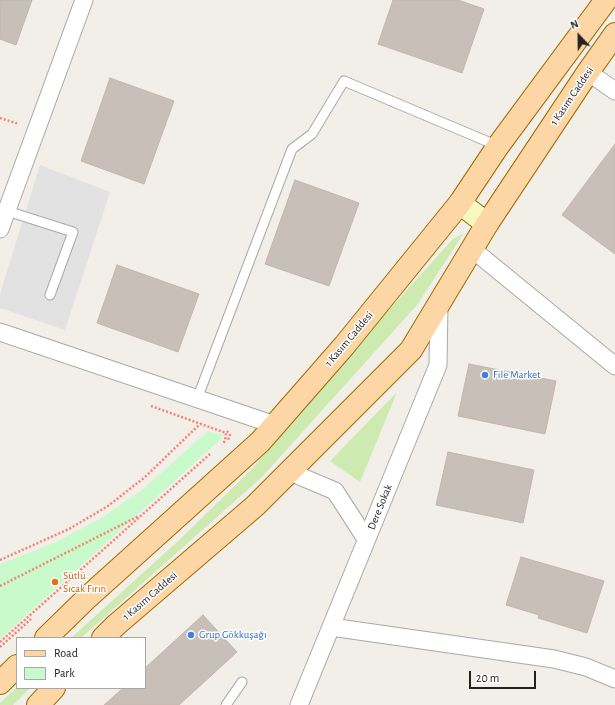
<!DOCTYPE html>
<meta charset="utf-8">
<style>
body{margin:0}
#map{position:relative;width:615px;height:705px;overflow:hidden;background:#f2efe9;font-family:"Alegreya Sans",sans-serif}
canvas{display:block}
.legend{position:absolute;left:16px;top:637px;width:130px;height:52px;box-sizing:border-box;background:#fff;border:1px solid #a7a7a7;margin:0;padding:5px 7px;list-style:none;font-size:12px;color:#222}
.legend li{display:flex;align-items:center;gap:8px;height:20px}
.legend b{width:20px;border:1px solid #a7a7a7}
.north{position:absolute;left:559px;top:16px;width:40px;height:40px;-webkit-text-stroke:3px #fff;paint-order:stroke;rotate:338deg;font-size:11px;font-weight:700;line-height:16px;text-align:center;color:#222}
.north::after{content:'';display:block;margin:auto;width:14px;height:18px;background:#222;clip-path:polygon(50% 0,100% 100%,50% 72%,0 100%)}
.scale{position:absolute;left:469px;top:671px;width:67px;height:18px;box-sizing:border-box;border:2px solid #222;border-top:0;padding-left:5px;font-size:12px;line-height:14px;white-space:nowrap;color:#222;-webkit-text-stroke:3px #fff;paint-order:stroke}
</style>
<div id="map">
<canvas width="615" height="705"></canvas>
<ul class="legend">
<li><b style="height:5px;background:#fcd6a4"></b>Road</li>
<li><b style="height:11px;background:#c8facc"></b>Park</li>
</ul>
<div class="north">N</div>
<div class="scale">20 m</div>
</div>
<script>
const ctx = document.querySelector('canvas').getContext('2d');
ctx.lineJoin = 'round';
function fill(path, color) { ctx.fillStyle = color; ctx.fill(path, 'evenodd'); }
const poly = rows => new Path2D(rows.map(r => 'M' + r).join(''));
function stroke(path, color, width, dash) { ctx.strokeStyle = color; ctx.lineWidth = width; ctx.lineCap = dash ? 'butt' : 'round'; ctx.setLineDash(dash || []); ctx.stroke(path); }
function write(font, color, halo, rows, align = 'center') {
  ctx.font = font + ' "Alegreya Sans",sans-serif'; ctx.lineWidth = 3; ctx.setLineDash([]); ctx.textBaseline = 'middle'; ctx.strokeStyle = halo; ctx.fillStyle = color; for (const [text, x, y, turn = 0] of rows) {
    ctx.save(); ctx.translate(x, y); ctx.rotate((+turn || 0) * Math.PI / 180); ctx.textAlign = isNaN(turn) ? turn : align; if (halo) ctx.strokeText(text, 0, 0); ctx.fillText(text, 0, 0); ctx.restore();
  }
}
fill(poly([
 [464,233,417,305,262,477,81,638,71,638,177,542,251,470,370,331,452,240],
 [397,392,360,482,330,461],
 [17,687,30,688,13,705,0,705,0,703]
]), '#cdebb0');
fill(poly([
 [208,431,223,435,221,439,0,639,0,564,54,543,100,519,142,490]
]), '#c8facc');
fill(poly([
 [40,165,110,192,65,330,0,308,0,294]
]), '#e2e2e2');
const building = poly([
 [0,0,32,0,16,45,0,39,0,0],
 [393,0,458,0,484,9,462,73,378,44,393,0],
 [110,78,174,101,144,184,81,161,110,78],
 [615,144,615,254,562,215,615,144],
 [295,180,359,203,329,286,265,264,295,180],
 [117,265,199,294,178,352,97,323,117,265],
 [469,364,556,381,545,434,458,416,469,364],
 [448,452,534,470,523,523,436,505,448,452],
 [521,557,604,581,587,633,538,618,539,615,506,605,521,557],
 [203,615,237,652,179,705,104,705,123,688,145,688,145,668,203,615]
]);
fill(building, '#c7bfb8');
stroke(building, '#c4b6ab', 1);
const lane = poly([
 [7,211,73,232,50,295],
 [197,399,292,149,312,134,344,81,498,146],
 [226,705,242,682]
]);
const street = poly([
 [588,72,615,91],
 [0,229,84,0],
 [472,249,615,366],
 [0,332,275,425],
 [290,472,335,491,366,539],
 [331,627,554,659,586,667,615,679],
 [299,705,438,365,439,304]
]);
const secondary = poly([
 [460,203,487,224]
]);
const primary = poly([
 [46,638,88,597,260,442,344,346,460,203,498,146,606,0],
 [103,638,116,625,255,506,411,350,487,224,588,72,615,34],
 [0,683,17,666],
 [38,705,54,688]
]);
stroke(lane, '#a9a9a9', 11);
stroke(street, '#a9a9a9', 19);
stroke(secondary, '#707d05', 24);
stroke(primary, '#a06b00', 24);
stroke(poly([
 [0,118,19,124],
 [151,406,226,433,225,441,223,443],
 [227,431,230,435,228,440],
 [0,560,69,529,108,506,145,477,200,424],
 [0,586,139,516],
 [0,642,210,454],
 [0,647,31,619]
]), '#fa8072', 2.5, [2, 2]);
stroke(lane, '#fff', 9);
stroke(street, '#fff', 17);
stroke(secondary, '#f7fabf', 22);
stroke(primary, '#fcd6a4', 22);
for (const [x, y, r, color] of [
 [485,375,4,"#3f7fe0"],
 [55,582,4,"#e8710a"],
 [191,635,4,"#3f7fe0"]
]) { const dot = new Path2D(); dot.arc(x, y, r, 0, 2 * Math.PI); ctx.fillStyle = color; ctx.fill(dot); stroke(dot, '#fff', 1.5); }
write('11px', '#222', '#fff', [
 ["1 Kasım Caddesi",572,96,-56],
 ["1 Kasım Caddesi",349,339,-50],
 ["Dere Sokak",380,507,-68],
 ["1 Kasım Caddesi",150,596,-41]
]);
write('11px', '#366cbe', '#fff', [
 ["File Market",493,375],
 ["Grup Gökkuşağı",199,635]
], 'left');
write('11px', '#c56008', '#fff', [
 ["Sütlü",63,576],
 ["Sıcak Fırın",63,589]
], 'left');
</script>
